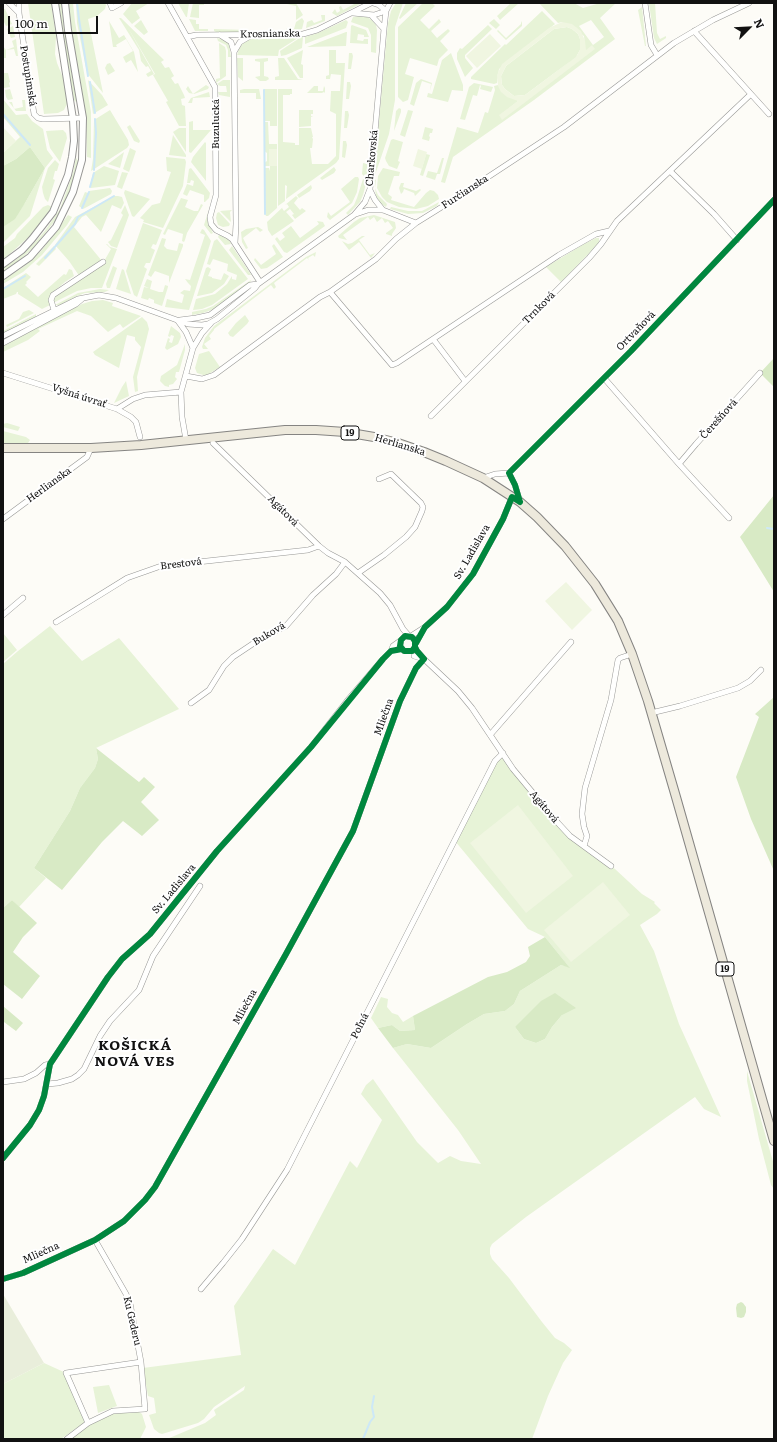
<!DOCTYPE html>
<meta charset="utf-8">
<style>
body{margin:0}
#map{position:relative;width:777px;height:1442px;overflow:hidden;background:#fdfcf7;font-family:Literata,serif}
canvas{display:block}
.frame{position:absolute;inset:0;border:4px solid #111;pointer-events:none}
.north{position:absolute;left:729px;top:8px;width:40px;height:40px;-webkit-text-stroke:3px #fff;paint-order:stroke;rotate:66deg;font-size:11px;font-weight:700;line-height:16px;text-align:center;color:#111}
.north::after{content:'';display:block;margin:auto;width:14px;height:18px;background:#111;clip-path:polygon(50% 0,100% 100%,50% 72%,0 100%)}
.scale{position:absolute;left:8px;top:16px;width:90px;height:18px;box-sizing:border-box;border:2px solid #111;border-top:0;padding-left:5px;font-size:12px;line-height:14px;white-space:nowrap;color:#111;-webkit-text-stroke:3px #fff;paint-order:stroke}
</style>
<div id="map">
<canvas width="777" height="1442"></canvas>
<div class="frame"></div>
<div class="north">N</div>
<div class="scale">100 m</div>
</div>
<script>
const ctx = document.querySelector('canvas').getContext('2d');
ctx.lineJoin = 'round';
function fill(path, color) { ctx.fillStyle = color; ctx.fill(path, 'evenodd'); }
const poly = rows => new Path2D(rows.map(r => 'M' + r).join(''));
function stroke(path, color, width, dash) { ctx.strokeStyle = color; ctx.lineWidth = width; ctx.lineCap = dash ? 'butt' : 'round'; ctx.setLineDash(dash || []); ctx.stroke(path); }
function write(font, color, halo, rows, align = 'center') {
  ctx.font = font + ' Literata,serif'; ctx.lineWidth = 4; ctx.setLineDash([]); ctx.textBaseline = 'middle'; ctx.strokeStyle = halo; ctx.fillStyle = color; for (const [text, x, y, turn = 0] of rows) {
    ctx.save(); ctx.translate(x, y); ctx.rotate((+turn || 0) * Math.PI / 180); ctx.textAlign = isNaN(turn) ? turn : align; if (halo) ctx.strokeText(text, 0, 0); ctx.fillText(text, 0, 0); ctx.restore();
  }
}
fill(poly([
 [28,3,51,3,56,36,55,54,57,63,64,80,68,102,64,110,58,113,44,114],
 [58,3,61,3,64,29,77,98,76,102,74,100,63,39],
 [68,3,73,3,75,22,91,112,91,158,87,157,86,116,70,22],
 [76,3,105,3,106,5,105,9,97,16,88,19,103,93,87,73,77,23],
 [132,3,149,3,136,11,140,18,132,24,123,14],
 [178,3,189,3,187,17,186,17],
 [193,3,204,3,204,5,199,5,199,18,190,17],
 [287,3,296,3,303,15,296,20,296,6,291,5,287,4],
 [356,3,362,3,337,16,332,13,335,9,337,13,340,11,339,7,341,6,343,10],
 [396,3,403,3,395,27,395,100,389,134,375,175,374,175,388,23,391,11],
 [406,3,418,3,400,19,399,18],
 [423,3,432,3,435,6,420,20,429,29,439,19,441,22,431,31,437,38,448,29,450,31,440,41,448,50,439,59,437,66,410,58,405,74,414,77,408,100,403,102,398,97,398,27],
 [511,3,519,3,500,20,497,16],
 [539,3,574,3,583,8,600,3,616,3,600,18,615,39,534,100,453,157,445,183,441,182,457,127,478,133,485,112,488,113,495,90,494,86,498,85,518,101,499,116,585,50,584,36,562,22,558,23],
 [591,20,604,37,593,45,579,26],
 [649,3,655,3,657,33,660,39,666,36,666,38,657,44,654,38],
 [642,7,646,46,645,46,638,10],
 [3,9,5,9,12,24,6,26,3,20],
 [542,11,555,24,499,69,497,83,494,84,471,79,471,77,505,44,506,45],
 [321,15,325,15,325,21,306,28,307,22,312,20,314,23,322,20],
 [361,16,367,17,372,20,376,25,377,30,376,53,371,52,371,35,368,28,351,22,353,17],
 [119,18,121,18,164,60,161,62,165,68,169,67,174,76,171,78,175,84,178,83,184,95,185,98,181,99,182,105,185,106,186,126,179,126,166,102,168,101,153,75,155,74,127,26,154,74,148,77,146,74,151,71,148,66,146,67,141,61,139,50],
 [302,18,304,21,302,29,287,31,286,28,288,31,294,29,296,22],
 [189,19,196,20,196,24,199,24,199,29,208,29,208,31,195,31],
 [494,19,500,25,496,29,489,23],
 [141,20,148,32,144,35,134,26],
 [346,20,348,22,346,28,305,44,305,37,318,33],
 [109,21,119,38,124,35,134,52,138,72,131,60,126,63,123,57,133,51,126,39,116,45,117,47,113,47],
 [521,21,522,23,522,26,506,40,497,31,498,30,506,38,521,24],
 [352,25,366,30,369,37,364,37,364,35,358,34,357,40,363,41,364,39,368,39,368,44,350,43,351,26],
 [488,25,492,29,465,55,465,58,473,68,465,77,457,59,457,53,460,48,462,49],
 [13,26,15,37,11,38,7,29],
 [567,27,572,29,578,34,580,39,580,50,576,57,525,95,514,96,505,89,502,85,501,76,506,66,554,29],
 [214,29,248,30,248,32,216,32,214,31],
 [346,32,347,32,346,46,307,47],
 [301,37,303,37,302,48,286,55,281,56,280,51],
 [217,38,224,40,229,43,231,57,228,57,228,50,226,45,218,41],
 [259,38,298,38,279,50,278,56,237,55,239,49,243,43,251,39],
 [16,39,18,56,16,56,14,49,6,50,6,58,3,58,3,46,6,50,14,47,12,41],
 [219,43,225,47,226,51,226,76,216,83,216,79,220,78],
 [303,50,301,64,303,65,303,78,300,78,287,58],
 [329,50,336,50,336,63,345,63,339,159,336,163,286,199,287,186,285,185,285,201,278,206,278,89,292,89,292,94,290,94,290,95,283,95,283,142,295,143,295,145,299,145,299,128,311,128,313,137,312,137,313,139,312,148,310,148,312,164,328,164,336,156,336,114,330,111,331,91,340,91,341,75,331,74,330,79,326,79,326,76,329,75],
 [349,53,352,53,353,56,351,69,348,69],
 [451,53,463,85,463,91,452,90,448,102,427,97,428,93,432,94,442,60],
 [237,58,243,58,243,81,238,77],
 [268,58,268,61,264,62,264,76,268,77,269,79,266,81,260,81,255,77,260,76,260,62,255,61,255,59],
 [278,58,284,58,298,79,303,80,275,80,275,77,279,76],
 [110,63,115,71,108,75,105,68,107,64],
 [3,73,8,73,10,82,9,83,10,87,4,88],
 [421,79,432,83,430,91,431,84,422,81,414,106,410,104,416,83],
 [88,80,102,95,108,105,93,114],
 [223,80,230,80,230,97,219,95,218,92,227,92,226,86,220,86,217,84],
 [347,82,350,82,351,86,349,99,346,99],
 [474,83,493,87,491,92,480,89,481,86,480,85,477,96,473,95,465,120,460,119,469,87],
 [206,85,209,87,208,89,194,94,189,93,186,89,188,86,193,94],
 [314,86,318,86,318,91,323,91,324,86,325,88,325,93,324,92,322,93,307,93],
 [10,89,13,99,8,100,6,97,5,90],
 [244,89,259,89,261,99,256,99,256,93,240,93,240,90],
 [264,89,277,89,277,126,270,126,270,121,264,121],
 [209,92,210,97,193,98,192,103,188,103,191,98],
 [3,99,16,115,27,114,32,121,43,129,47,150,53,158,45,168,30,216,3,243,3,227,25,203,45,168,30,147,16,159,3,166,3,153,20,137,3,117],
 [22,100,25,100,26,111,16,111,9,102,12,102,14,109,23,107],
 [399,108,401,109,401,112,394,131,396,111],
 [110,110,128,140,129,145,127,148,91,171,93,159,94,120],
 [299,110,313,110,313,114,311,114,311,116,313,117,311,117,311,126,299,127],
 [408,110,413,111,405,137,400,135],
 [345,111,348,111,349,115,347,128,344,128],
 [193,121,193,130,211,130,191,153,189,152,189,122],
 [264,122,268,122,269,144,277,144,277,149,269,149,269,166,264,166,264,163,267,161,267,153,264,151],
 [130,125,140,141,139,143,134,141,127,127],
 [425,127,433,129,432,133,430,133,429,136,430,137,429,141,422,139],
 [179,128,186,128,186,152,173,132],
 [63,130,66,133,67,138,60,162,50,148,46,131],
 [173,135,186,155,186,157,169,155],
 [393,139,403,142,398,161,400,162,397,169,389,166,386,161,385,158,391,140],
 [343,141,346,141,347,145,345,158,342,157],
 [205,142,206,143,206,181,191,162,193,157],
 [130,148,136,151,129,172,123,169],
 [124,152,120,168,108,164],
 [426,154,430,155,423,176,420,175],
 [166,157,185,159,186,162,183,186,163,228,143,222,144,220,140,218,152,205,160,203,171,172,167,171],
 [76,158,77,159,78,161,71,187,65,203,57,218,36,245,19,261,3,272,3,268,17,259,35,242,44,232,60,209,73,173],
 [442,158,444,158,440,174,437,174,435,180,426,177,428,171,437,173],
 [55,160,59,164,57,171,55,171,53,179,55,180,48,202,45,199,43,193,42,187,48,168],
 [363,163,368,164,367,175,365,174,364,176,362,174],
 [104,166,119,171,115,185,91,188,90,187,93,173],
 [270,166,277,166,277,208,268,216,266,216,265,214,265,168,269,168,270,171],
 [334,167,336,170,334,173,322,180,320,178],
 [191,168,210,193,209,198,205,202,204,202,204,195,190,190,187,196,183,194,187,184,193,186,194,181,191,180,190,183,187,183,189,169],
 [383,168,400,172,399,176,394,176,388,194,392,197,391,200,414,207,426,193,430,190,434,191,438,195,439,199,428,206,416,209,399,207,387,202,382,197,377,188,378,176],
 [122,172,128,173,122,189,117,187],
 [355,177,358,177,359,179,357,192,352,203,330,220,327,217,328,212,331,216,350,202,341,189],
 [363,179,366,179,367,180,363,195,360,202,348,215,346,213,354,205,357,198],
 [374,179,376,180,375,188,378,195,387,204,386,207,381,204,376,196],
 [401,183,404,183,403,187,416,191,420,189,421,190,415,196,414,193,404,189,403,192,401,194,399,188],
 [311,185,312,188,310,191,299,198,297,195],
 [110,188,112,191,111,194,85,208,83,209,79,206,85,192,88,193,89,191],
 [125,190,150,199,134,217,132,216,124,193],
 [114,196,118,196,122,197,124,203,121,209,112,205,101,232,86,215,82,217,74,227,102,261,80,277,69,261,55,245,75,217],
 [296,196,298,198,294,203,300,210,302,208,306,211,295,219,292,215,294,214,290,209,286,212,294,221,272,236,268,230,267,222,284,206,282,208,284,211,289,207,287,204,285,205],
 [181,198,188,200,185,207,194,211,198,211,201,204,203,205,187,233,185,240,184,242,182,241,183,234,168,229,165,235,163,234],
 [439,202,437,206,423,213,408,214,390,209,391,207,408,211,422,211],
 [48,205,52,207,50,210,31,235,3,260,3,247,15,238,17,234,43,207],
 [125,205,129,215,117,248,111,246,108,242,111,240,123,215,121,213],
 [232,210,230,212,231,222,220,211],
 [208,212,207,220,213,233,211,234,204,225],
 [219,212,230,224,229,226,223,227,218,225,216,218,217,213],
 [68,215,72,217,67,225,42,255,23,272,3,284,3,280,23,267,41,251],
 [374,215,395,222,396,228,392,234,392,236,386,234,386,233,393,228,388,221,385,223,382,218,377,222,374,217,370,220,368,217,343,235,347,240,339,238,338,236,354,222,360,218],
 [317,221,323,222,325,226,287,253,284,252,275,239,277,237,280,241,285,237,282,233,291,226,300,238,319,224],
 [143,223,162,230,156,245,153,244,151,248,155,250,150,263,146,263,144,267,147,269,137,297,134,295,126,271],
 [258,227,263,230,260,232,256,228,243,238,248,248,246,249,242,242,241,232,246,229],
 [202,229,204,230,211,241,189,310,165,307,167,299,182,303,184,295,180,293,184,290,190,291,191,286,188,283,185,279,190,280,205,235,200,233],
 [219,235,222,235,229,239,231,244,225,245,218,237],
 [362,236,365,236,359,240,370,255,375,253,371,258,359,242,349,250,342,241,348,244,352,243],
 [162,238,166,239,164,246,167,249,177,251,179,243,183,244,183,246,169,283,169,276,155,271,151,277,148,275],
 [596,238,599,238,599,243,561,282,546,267,584,244],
 [217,239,248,279,212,305,202,309,193,310,196,299,215,294,227,284,232,276,232,279,236,280,237,275,227,271,228,264,213,259,210,265,207,264,214,241],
 [106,244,107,244,110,247,117,249,102,288,91,288,77,291,53,303,54,296,103,263,111,249],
 [274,244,283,257,267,268,261,269,254,260,255,258,261,265,276,254,272,246],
 [54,246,56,249,39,266,36,264],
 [232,246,250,273,251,275,248,275,229,250],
 [316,252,315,257,313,255,308,258,309,260,307,258,274,283,276,287,274,289,271,285,214,329,214,330,209,336,211,339,204,344,208,349,203,349,202,347,205,338,214,326,306,257],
 [113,266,117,268,110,288,107,288,106,284],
 [208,267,211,269,208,276,212,277,212,278,221,280,224,273,229,276,224,284,212,293,198,296,197,296,206,268],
 [69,269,72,270,74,276,65,282,51,294,49,300,50,305,42,309,18,294,18,292,17,292,16,294,3,299,3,288,26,273,31,277,26,282,27,283,25,285,38,297,64,274,66,275],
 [122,269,124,270,131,294,116,289],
 [147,279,152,281,150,289,159,292,163,292,165,285,168,286,168,287,162,306,154,303,154,300,149,298,148,300,141,298,144,287,149,288,144,286],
 [251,280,250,283,214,309,203,313,192,315,192,312,206,309,213,306],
 [100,289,109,290,105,292,85,293,77,296,60,305,55,305,78,293],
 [103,300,113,303,112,306,141,316,123,328,120,324,108,332,91,316,77,311,38,329,40,331,28,340,3,352,3,346,35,328,82,304,92,301],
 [29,310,34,313,7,327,6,325,19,319,23,312],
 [36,314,36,317,3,334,3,331],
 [245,315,249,321,247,324,233,337,230,336,228,333,236,323],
 [142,317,147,322,149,329,137,377,138,391,135,392,133,377,141,347,135,340,135,337,127,335,119,368,95,355,93,352],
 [171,326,180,333,181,337,178,344,167,350,165,348,168,338,170,339,169,342,172,343,174,336,171,335,170,337,168,336],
 [185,344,185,350,179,372,176,372,175,377,177,379,173,384,169,385,169,387,165,386,160,381,161,376,177,365],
 [209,351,220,367,207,375,203,375,197,373,195,368,199,354],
 [126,381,129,396,114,403,122,387],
 [7,423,20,427,18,431,3,427,3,424],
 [3,431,26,437,30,440,28,443,25,444,3,443],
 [50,626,82,661,119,638,179,709,96,748,98,759,95,768,80,788,70,811,34,868,46,878,19,907,12,900,3,908,3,664,18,651],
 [3,633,17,650,3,662],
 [503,753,558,823,615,869,642,894,655,902,654,903,661,910,657,914,640,925,654,951,679,1024,721,1117,704,1109,695,1097,526,1217,492,1244,490,1248,490,1254,492,1259,509,1278,542,1322,555,1338,564,1343,572,1350,563,1363,548,1396,532,1439,167,1439,205,1423,216,1415,214,1410,244,1390,245,1386,214,1407,204,1419,198,1423,162,1434,159,1433,154,1429,149,1415,156,1413,154,1398,148,1396,143,1368,241,1355,234,1306,273,1249,295,1265,350,1161,357,1168,382,1120,361,1094,366,1085,373,1079,417,1142,438,1163,450,1156,461,1161,481,1164,458,1130,393,1048,407,1044,431,1048,467,1024,484,1014,505,1011,514,1004,520,991,561,965,569,967,545,937,528,929,455,841,496,761],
 [562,1015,552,1027,545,1039,536,1043,524,1039,515,1027],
 [381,997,388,999,387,1007,392,1013,398,1015,403,1022,413,1016,415,1030,400,1031,392,1025,378,1028,371,1018],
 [747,1071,774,1165,774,1189,771,1185,759,1139,747,1081],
 [44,1363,66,1373,88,1423,78,1427,61,1439,3,1439,3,1384],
 [109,1385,117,1406,98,1413,93,1387],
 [139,1412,142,1414,146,1427,140,1439,70,1439,87,1426,113,1413]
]), '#e7f3d7');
fill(poly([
 [30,147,45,168,25,203,15,219,3,227,3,166,16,159],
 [774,358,774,387,760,373],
 [774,495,774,592,740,537],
 [774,697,774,871,751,819,736,777,759,717,755,714],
 [96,748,139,782,144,777,155,787,141,802,159,820,142,836,123,821,102,842,62,890,34,868,70,811,80,788,95,768,98,759],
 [12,900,37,923,23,937,13,952,40,976,22,999,3,984,3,908],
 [545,937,570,968,561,965,520,991,514,1004,505,1011,484,1014,467,1024,431,1048,407,1044,393,1048,378,1028,392,1025,400,1031,415,1030,413,1016,488,977,507,972,526,962,530,956,528,947],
 [555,993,576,1008,562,1015,552,1027,545,1039,536,1043,524,1039,515,1027,541,1001],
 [3,1006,23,1023,16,1031,4,1022,3,1023],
 [741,1302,743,1303,746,1307,746,1312,744,1317,741,1318,737,1317,736,1308,737,1304]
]), '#d8eac5');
fill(poly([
 [3,1294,44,1363,3,1384]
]), '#e9eedb');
fill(poly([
 [562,22,572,24,581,31,585,41,586,50,592,45,595,49,502,120,499,115,518,101,507,97,501,92,498,86,497,75,502,64,549,28],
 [567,27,572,29,578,34,580,39,580,50,576,57,525,95,514,96,505,89,502,85,501,76,506,66,554,29],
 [490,34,501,46,477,68,466,56],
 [3,127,16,141,3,153],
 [269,149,277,149,277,166,269,166],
 [418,149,427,152,422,169,413,166],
 [566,582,592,610,572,630,545,601],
 [518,805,573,876,526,913,470,843],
 [603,882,630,915,571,962,544,930]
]), '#f0f6e1');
stroke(poly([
 [77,3,79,19,88,76],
 [90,82,95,113],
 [264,90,265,214],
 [3,114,30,145],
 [94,170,96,133,95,119],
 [90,187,94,173],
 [82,208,89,192],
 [45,258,75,224,78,217,114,196],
 [3,289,25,276],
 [767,528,774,529],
 [363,1439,370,1422,374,1417,372,1407,374,1396]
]), '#cde8f7', 2);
const minor = poly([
 [9,3,19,13],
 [19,3,19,13,34,114,38,118,43,119,83,118],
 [110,3,112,8,121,3],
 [168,3,215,87,216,195,210,217,211,224,216,230,228,236,232,239,260,282],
 [645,3,651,45,657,55],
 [353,13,374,15,386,11,379,5,373,3],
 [371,15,384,29],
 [694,31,769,114],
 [220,35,231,42,234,52,236,224,235,243],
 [187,37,196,35,303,34,317,30,371,3],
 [234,52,240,42,252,35],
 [670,171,714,214,737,240],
 [370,190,375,200,383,210],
 [356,214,368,210,383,210,416,223],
 [330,292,392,365,397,363,559,255,596,234,609,231],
 [54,310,51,300,53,295,103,262],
 [180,320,196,318,210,315,250,285,258,284],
 [178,321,186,332,193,348],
 [3,336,78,299,99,295,116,298,188,324,202,325,208,324,217,319,255,288,258,284,354,215,365,202,370,189,384,29,386,11,390,3],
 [433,339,465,381],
 [3,343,76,304,82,299],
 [3,373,117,409,131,417,136,422,140,437],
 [186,376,202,379,214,375,320,297,330,292,376,259,396,239,416,223,453,200,564,127,674,43,713,20,749,3],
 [604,378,679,464,729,518],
 [117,409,133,399,145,395,181,392],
 [431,416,589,258,601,244,617,221,751,94],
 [186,440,182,417,181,392,193,348,202,333,211,323],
 [213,443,319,546,328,553,345,562,380,593,390,605,403,629,409,636],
 [679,464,696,444,760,373],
 [509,473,631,351,774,200],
 [509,473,515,485,520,502],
 [483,478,495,474,509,473],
 [3,519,87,457,91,448],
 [358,573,384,555,406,537,415,527,422,511,423,507,421,503,391,474,379,479],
 [3,615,23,598],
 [56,622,127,578,161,566,308,550,319,546],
 [411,636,425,627,447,607,473,574,503,519,512,497],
 [416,643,424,628],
 [414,656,424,659,458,691,472,708,513,769,558,823,570,836,611,866],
 [191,703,209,690,224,666,233,657,263,637,286,626,313,595,336,574,345,562],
 [651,713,680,706,738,688,750,681,761,670],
 [490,735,571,642],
 [584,846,587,836,584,827,582,814,585,788,611,700,618,660,620,658,632,654],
 [3,1082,24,1079,36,1073,45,1065,50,1064],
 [47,1084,58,1083,72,1079,78,1075,84,1069,100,1036,110,1021,139,990,153,956,200,886],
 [3,1158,30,1125,39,1110,44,1096,50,1064,108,977,122,959,150,934,217,851,311,747,347,701,383,659,391,651,393,646,400,641],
 [3,1279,23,1273,95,1240,124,1221,145,1200,155,1187,286,954,353,831,400,701,416,668,424,659,417,651,415,647,415,641,412,637,405,636,401,640,400,646,404,651,412,651,415,647],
 [201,1289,223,1263,242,1239,287,1170,495,761,503,753],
 [88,1423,113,1411,145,1409,141,1362,130,1303,126,1294,95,1240],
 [67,1439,88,1423,66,1373,141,1362]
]);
const tertiary = poly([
 [3,264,22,250,32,239,53,212,68,175,72,157,74,141,73,119,55,3],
 [3,276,30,257,56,227,73,192,82,160,83,118,68,30,65,3]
]);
const primary = poly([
 [3,448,91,448,141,445,285,430,316,430,345,432,374,437,398,443,424,452,446,461,483,478,520,502,537,517,565,546,595,584,618,621,632,654,648,701,676,797,774,1141]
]);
stroke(minor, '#979795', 6);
stroke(tertiary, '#979795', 8);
stroke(primary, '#858482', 10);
stroke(minor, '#fffffe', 5);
stroke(tertiary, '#fffffe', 6);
stroke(primary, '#ede9dc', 8);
stroke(poly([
 [520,502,515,485,509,473,631,351,774,200],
 [416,643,425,627,447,607,473,574,503,519,512,497,520,502],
 [3,1158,30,1125,39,1110,44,1096,50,1064,108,977,122,959,150,934,217,851,311,747,383,659,391,651,402,649],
 [3,1279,23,1273,95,1240,124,1221,145,1200,155,1187,286,954,353,831,400,701,416,668,424,659,417,651,415,647,415,641,412,637,405,636,401,640,400,646,404,651,412,651,415,647]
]), '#00873e', 6);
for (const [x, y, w] of [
 [350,433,18],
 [725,969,18]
]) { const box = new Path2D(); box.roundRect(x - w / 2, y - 7, w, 14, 3); ctx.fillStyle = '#fff'; ctx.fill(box); stroke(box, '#111', 1); }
write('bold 9px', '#111', null, [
 ["19",350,433],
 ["19",725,969]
]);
write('10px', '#111', '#fff', [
 ["Krosnianska",270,34,-1],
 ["Postupimská",28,76,81],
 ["Buzulucká",216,124,-90],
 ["Charkovská",372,158,-85],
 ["Furčianska",465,192,-33],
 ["Trnková",539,308,-45],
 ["Ortvaňová",636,331,-46],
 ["Vyšná úvrať",79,396,18],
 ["Čerešňová",719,419,-48],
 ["Herlianska",400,445,17],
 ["Herlianska",49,485,-36],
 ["Agátová",283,511,45],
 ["Sv. Ladislava",472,552,-60],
 ["Brestová",181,564,-7],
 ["Buková",269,634,-31],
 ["Mliečna",384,717,-70],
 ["Agátová",544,807,50],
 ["Sv. Ladislava",174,889,-50],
 ["Mliečna",245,1007,-61],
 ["Poľná",360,1026,-63],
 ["Mliečna",41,1253,-24],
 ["Ku Gederu",132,1321,77]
]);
ctx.letterSpacing = '1px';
write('bold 14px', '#111', '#fff', [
 ["KOŠICKÁ",135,1046],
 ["NOVÁ VES",135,1062]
]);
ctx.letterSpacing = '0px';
</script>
